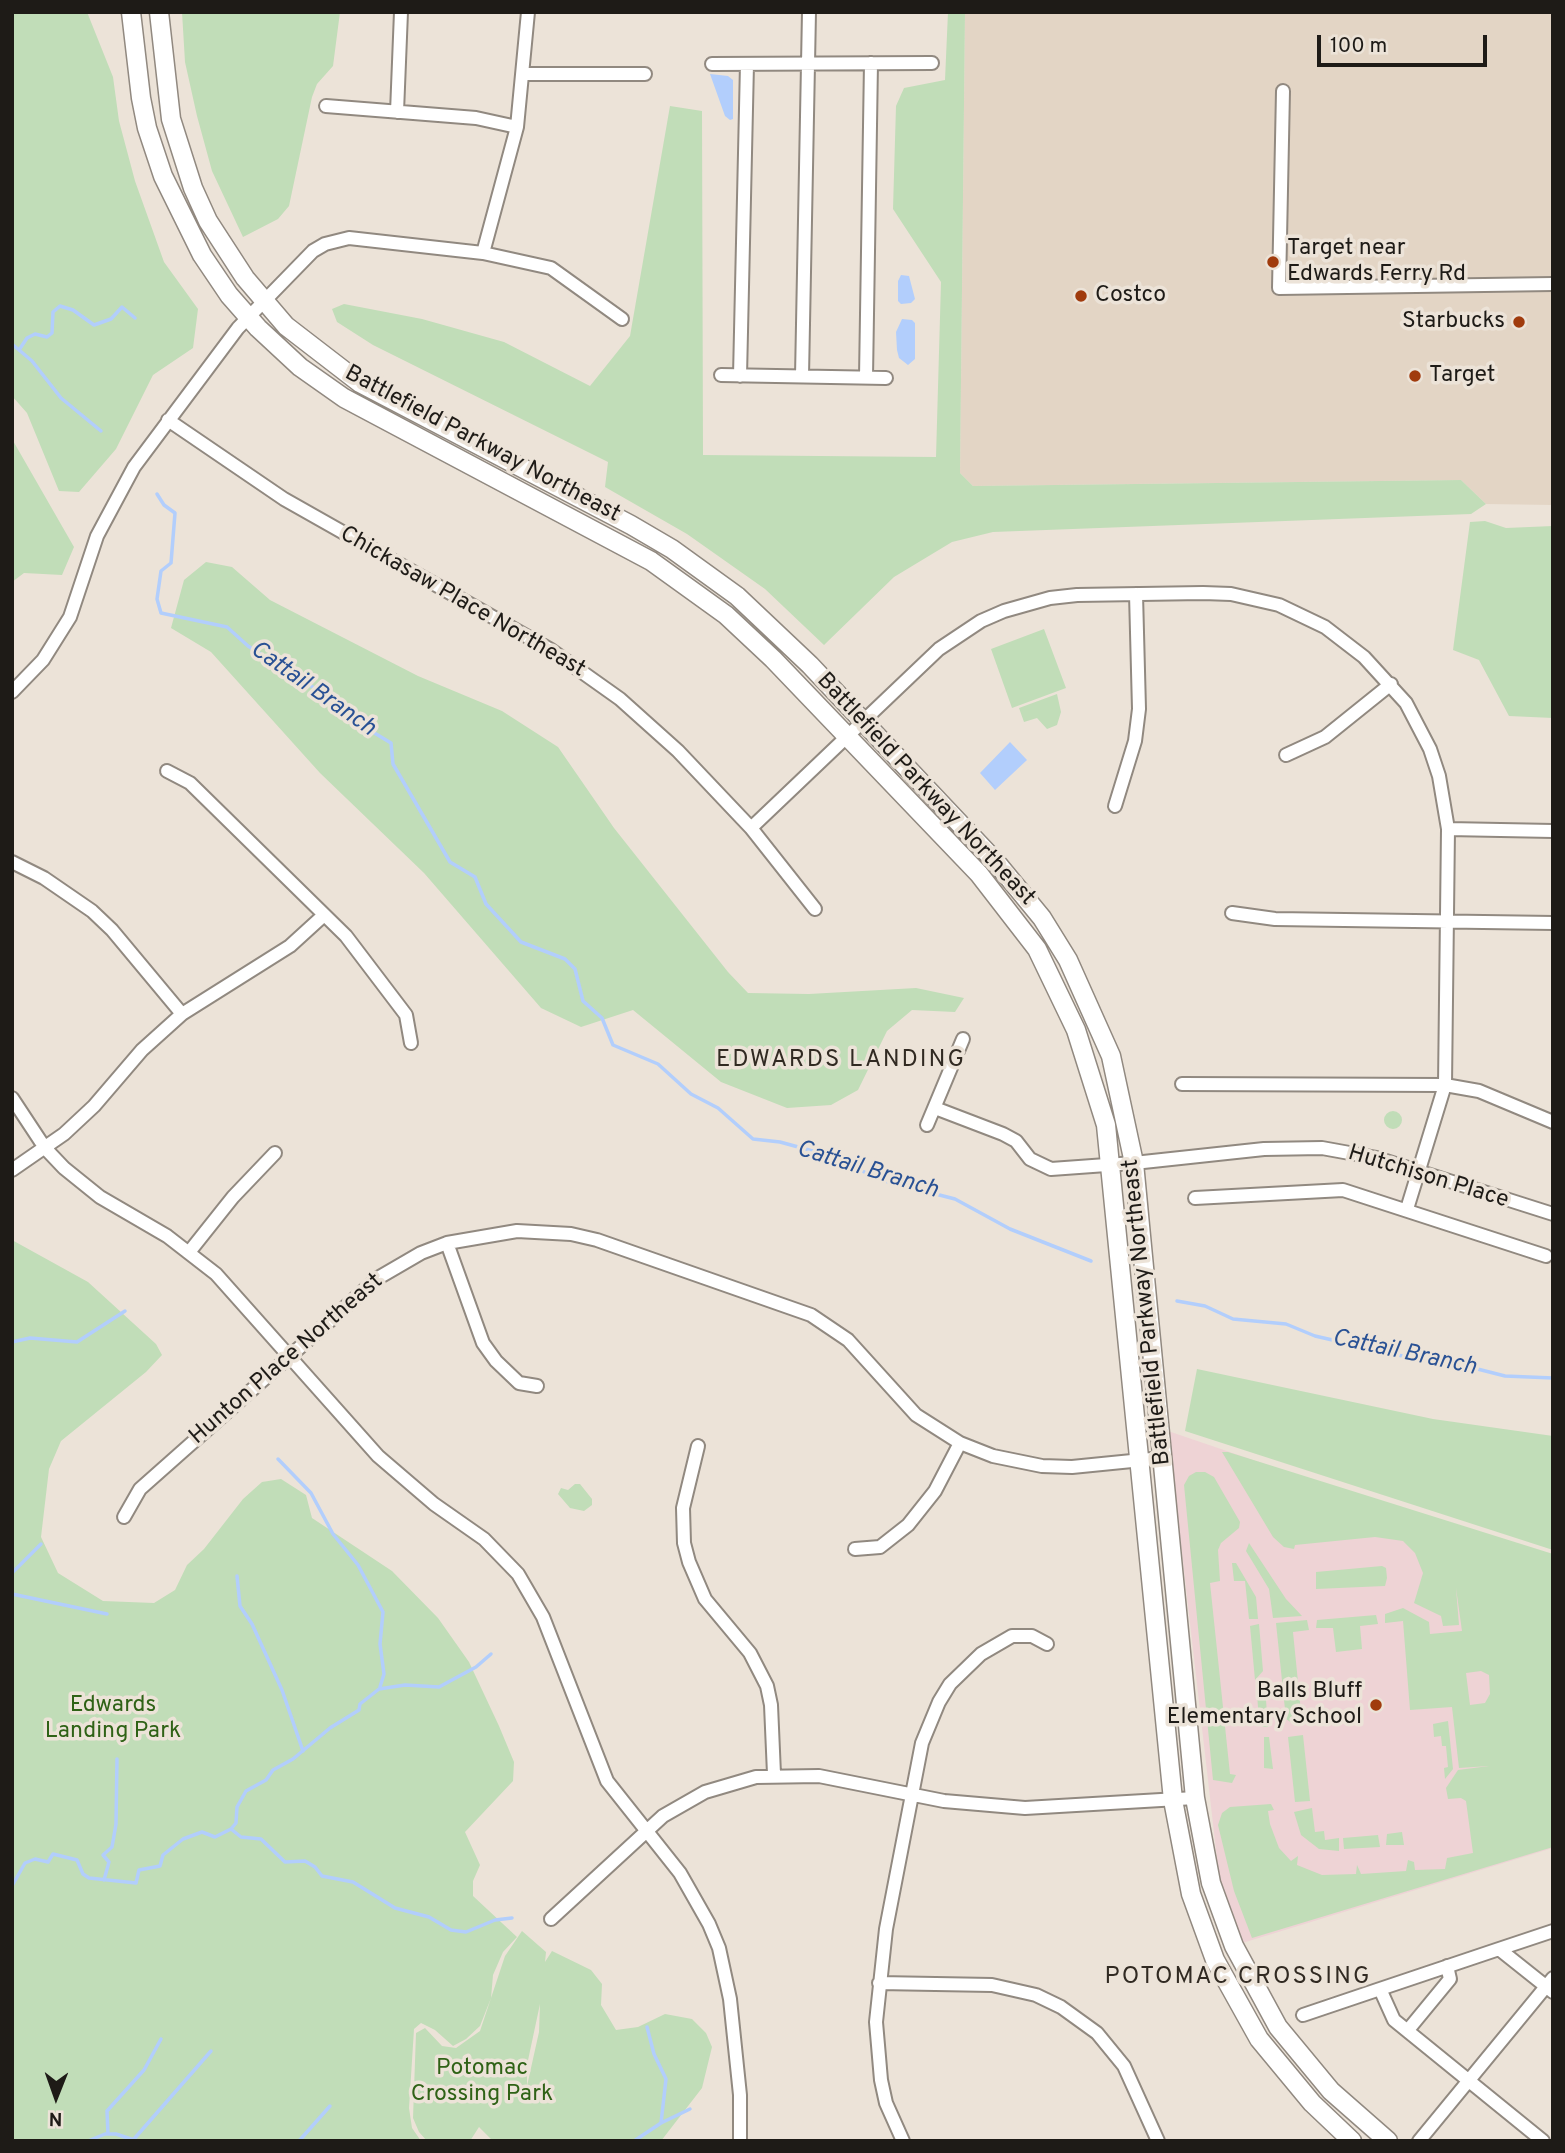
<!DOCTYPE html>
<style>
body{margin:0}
#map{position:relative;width:1565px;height:2153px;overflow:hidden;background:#ece3d8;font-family:Overpass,sans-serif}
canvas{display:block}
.frame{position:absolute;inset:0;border:14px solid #1e1b17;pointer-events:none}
.north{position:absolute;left:21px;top:2062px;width:70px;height:70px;-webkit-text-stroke:5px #ece3d8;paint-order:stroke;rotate:181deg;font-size:19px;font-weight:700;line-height:28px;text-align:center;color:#1e1b17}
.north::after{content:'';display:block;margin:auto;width:24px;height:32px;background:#1e1b17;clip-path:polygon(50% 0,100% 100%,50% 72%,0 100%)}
.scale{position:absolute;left:1317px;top:35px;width:170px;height:32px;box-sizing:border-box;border:4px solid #1e1b17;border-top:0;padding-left:9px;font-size:21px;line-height:24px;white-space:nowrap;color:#1e1b17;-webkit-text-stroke:5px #ece3d8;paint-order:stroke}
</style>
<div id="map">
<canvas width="1565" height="2153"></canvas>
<div class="frame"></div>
<div class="north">N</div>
<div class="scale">100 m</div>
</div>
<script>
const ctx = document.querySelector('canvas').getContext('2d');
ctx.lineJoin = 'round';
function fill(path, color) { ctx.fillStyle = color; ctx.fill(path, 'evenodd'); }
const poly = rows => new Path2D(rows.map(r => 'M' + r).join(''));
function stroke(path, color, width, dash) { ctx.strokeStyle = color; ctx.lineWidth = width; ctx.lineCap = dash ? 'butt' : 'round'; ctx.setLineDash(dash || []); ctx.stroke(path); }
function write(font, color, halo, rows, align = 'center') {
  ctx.font = font + ' Overpass,sans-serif'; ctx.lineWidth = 7; ctx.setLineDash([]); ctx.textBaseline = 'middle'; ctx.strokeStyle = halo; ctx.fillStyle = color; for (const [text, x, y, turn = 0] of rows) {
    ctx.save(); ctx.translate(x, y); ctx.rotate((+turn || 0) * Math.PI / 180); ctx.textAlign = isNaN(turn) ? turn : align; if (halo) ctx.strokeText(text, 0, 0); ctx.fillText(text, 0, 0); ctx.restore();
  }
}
fill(poly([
 [965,12,1553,12,1553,505,1486,504,1461,480,973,486,960,473]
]), '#e3d5c5');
fill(poly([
 [1168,1431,1553,1562,1553,1848,1239,1944,1220,1885]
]), '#eed3d5');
fill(poly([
 [12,12,87,12,113,77,119,121,135,181,164,262,198,309,193,348,153,375,116,449,79,492,59,491,27,413,12,396],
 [182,12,340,12,333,66,317,84,312,97,289,206,278,219,243,237,212,171,197,116,185,62],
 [948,12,965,12,960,473,973,486,1461,480,1486,504,1471,514,993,532,952,542,894,577,824,645,765,589,687,534,605,487,608,462,373,345,337,322,332,309,344,304,422,319,504,342,590,386,630,336,670,106,702,111,703,455,936,457,941,282,893,209,896,106,904,88,945,80],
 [12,439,74,547,62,575,24,573,12,582],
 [1485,521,1506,528,1553,526,1553,718,1509,716,1479,660,1453,650,1470,522],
 [206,562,232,567,270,600,418,676,502,711,558,747,614,828,728,972,748,993,809,994,916,988,964,998,955,1012,912,1010,887,1031,858,1090,831,1105,787,1108,721,1082,633,1010,581,1027,541,1008,424,873,320,773,211,652,171,628,184,580],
 [1044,629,1066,688,1012,708,991,649],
 [1057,694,1061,712,1057,725,1047,729,1037,718,1024,722,1019,708],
 '1384 1120a9 9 0 1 1 18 0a9 9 0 1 1-18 0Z',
 [12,1240,88,1282,156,1344,162,1355,146,1372,61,1441,49,1469,41,1537,58,1573,103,1601,154,1603,175,1590,187,1565,204,1549,243,1499,262,1482,281,1479,306,1495,312,1518,392,1571,438,1618,469,1662,499,1726,514,1762,513,1781,465,1832,480,1865,473,1881,473,1896,517,1937,503,1952,493,1975,491,1998,480,2026,466,2039,453,2046,435,2030,421,2023,414,2029,409,2108,412,2128,421,2141,12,2141],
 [1197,1369,1433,1419,1553,1436,1553,1550,1185,1431],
 [1222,1452,1228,1452,1553,1554,1553,1847,1252,1938,1234,1891,1218,1825,1222,1813,1230,1807,1271,1804,1274,1810,1268,1811,1270,1824,1279,1848,1291,1861,1298,1856,1297,1865,1322,1875,1356,1874,1357,1865,1361,1874,1406,1871,1408,1860,1414,1862,1415,1870,1445,1869,1447,1858,1473,1853,1466,1801,1461,1798,1448,1799,1446,1788,1458,1770,1489,1766,1459,1768,1452,1707,1410,1710,1403,1621,1385,1623,1385,1614,1403,1608,1429,1622,1430,1634,1462,1631,1456,1588,1459,1625,1443,1626,1441,1616,1414,1603,1423,1573,1415,1553,1403,1541,1375,1537,1295,1545,1294,1549,1284,1547,1273,1537],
 [1481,1671,1489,1675,1490,1694,1485,1703,1470,1705,1466,1673],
 [1196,1472,1205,1472,1214,1477,1240,1522,1239,1528,1221,1543,1218,1550,1220,1581,1210,1583,1230,1774,1236,1775,1232,1783,1213,1780,1184,1485,1189,1476],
 [575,1484,580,1484,592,1499,592,1505,584,1511,570,1508,558,1494,561,1488,568,1490],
 [1249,1543,1286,1599,1302,1616,1273,1618,1269,1589,1246,1551],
 [1232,1563,1236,1563,1256,1597,1258,1619,1249,1619,1245,1581,1234,1581],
 [1382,1566,1386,1568,1387,1578,1385,1586,1316,1589,1316,1572],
 [1376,1615,1378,1624,1360,1626,1362,1649,1336,1652,1333,1628,1316,1628,1317,1620],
 [1307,1620,1309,1630,1293,1632,1302,1722,1292,1723,1286,1719,1276,1623],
 [1259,1624,1263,1671,1255,1680,1250,1626],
 [1257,1694,1266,1700,1268,1727,1263,1727,1259,1720],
 [1448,1721,1453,1769,1445,1779,1444,1768,1448,1767,1446,1746,1442,1746,1441,1736,1434,1737,1433,1724],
 [1303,1735,1310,1801,1295,1802,1288,1737],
 [1264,1737,1269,1737,1273,1769,1264,1768],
 [1312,1808,1315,1832,1324,1831,1325,1840,1339,1838,1339,1851,1319,1849,1301,1835,1294,1812],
 [1402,1832,1404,1845,1386,1845,1387,1834],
 [1378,1835,1380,1847,1344,1849,1343,1838],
 [522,1931,546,1952,545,1962,552,1951,591,1970,602,1984,601,2005,616,2030,638,2027,665,2014,692,2019,706,2033,712,2047,702,2088,661,2141,493,2141,479,2127,470,2141,427,2141,419,2132,413,2118,416,2033,425,2028,442,2046,456,2048,480,2031,505,1956],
 [540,2004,539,2032,527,2086,527,2065]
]), '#c1ddb8');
fill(poly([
 [710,74,728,76,733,80,733,119,730,120,725,116],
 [901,275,909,276,915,299,911,303,901,304,898,301,898,281],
 [902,319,912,320,915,323,915,359,908,365,899,358,897,350,896,332],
 [1010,742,1027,760,995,790,980,773]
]), '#b2cefc');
stroke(poly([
 [12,344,32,361,61,398,101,431],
 [19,350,27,338,35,334,47,337,52,333,53,312,60,306,73,310,94,325,111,319,122,307,135,318],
 [157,494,164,505,175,513,171,563,161,571,157,599,161,613,227,627,248,646,322,693,338,711,391,743,393,764,450,862,475,877,486,904,521,942,565,959,575,969,583,1001,602,1018,613,1045,658,1064,691,1094,718,1108,753,1139,780,1142,831,1156,881,1180,955,1199,1010,1229,1091,1261],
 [1177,1301,1205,1306,1233,1319,1286,1324,1315,1336,1420,1360,1454,1363,1505,1376,1553,1378],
 [12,1342,30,1338,77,1342,125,1311],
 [278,1459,311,1493,333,1534,358,1565,383,1612,380,1644,384,1674,380,1687],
 [12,1573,41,1544],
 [237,1576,240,1606,252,1624,282,1690,303,1751],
 [12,1594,107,1614],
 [231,1829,241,1837,261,1839,285,1862,305,1861,315,1867,322,1876,353,1882,395,1908,429,1917,451,1930,466,1932,495,1920,512,1918],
 [104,1880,109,1862,103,1855,112,1847,116,1824,117,1759],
 [12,1886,25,1863,35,1859,48,1862,53,1854,77,1860,83,1874,89,1878,136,1883,139,1870,160,1866,163,1855,183,1839,202,1832,215,1837,231,1829,236,1823,237,1807,246,1791,266,1780,273,1770,293,1759,330,1728,359,1710,360,1704,379,1689,405,1685,439,1687,476,1667,491,1654],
 [647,2027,654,2054,666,2079,661,2123],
 [108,2134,107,2111,144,2070,161,2039],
 [134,2139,211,2051],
 [88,2141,105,2134,116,2134,137,2141],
 [299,2141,330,2106],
 [634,2141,661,2123,690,2109]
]), '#b2cefc', 3.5);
const minor = poly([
 [712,64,932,63],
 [523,74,645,74],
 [1283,91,1279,288,1553,284],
 [326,106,476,118,517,127],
 [397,112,401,12],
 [483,253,517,127,528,12],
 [721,375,886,378],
 [740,376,747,64],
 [802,376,809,12],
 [866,377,871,63],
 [168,420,284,499,551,650,620,699,678,751,751,828,815,909],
 [12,692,43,660,70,617,97,536,134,467,238,328,313,251,325,244,349,238,483,253,551,268,622,319],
 [1286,755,1325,737,1391,684],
 [167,771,190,783,346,936,406,1015,411,1043],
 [1115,806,1135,741,1139,709,1136,594],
 [751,828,939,649,981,621,1004,611,1050,598,1077,595,1203,593,1231,594,1279,605,1325,627,1364,657,1406,703,1430,749,1439,776,1448,829,1445,1085,1407,1209],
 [1448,829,1553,831],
 [12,862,44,878,92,911,112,930,182,1014],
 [1232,913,1275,919,1553,923],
 [1182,1084,1445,1085,1479,1091,1553,1122],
 [12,1098,45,1148,64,1168,100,1197,167,1236,216,1274,378,1456,434,1504,484,1539,518,1574,543,1617,607,1781,680,1873,709,1924,719,1948,730,1999,740,2095,740,2141],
 [935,1108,1003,1134,1016,1141,1030,1159,1051,1169,1134,1163,1264,1149,1322,1148,1377,1158,1553,1214],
 [927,1125,963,1039],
 [12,1170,64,1134,94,1106,142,1050,182,1014,290,946,324,915],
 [1195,1198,1343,1190,1546,1256],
 [447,1243,483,1343,496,1361,519,1383,537,1386],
 [190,1251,233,1197,275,1153],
 [698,1446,683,1508,684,1543,689,1562,705,1599,750,1653,767,1686,771,1705,774,1774],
 [124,1517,140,1489,378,1278,421,1253,447,1243,517,1231,571,1234,597,1240,811,1315,848,1340,916,1415,960,1443,993,1456,1042,1466,1072,1467,1162,1458],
 [855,1549,880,1547,908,1525,935,1491,960,1443],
 [551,1919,663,1816,705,1792,756,1777,819,1776,944,1801,1025,1808,1195,1798],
 [1499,1949,1553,1931],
 [879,1983,992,1985,1036,1995,1061,2007,1097,2033,1124,2066,1158,2141],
 [1380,1989,1499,1949,1553,1992],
 [1303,2015,1380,1989,1394,2020,1543,2141],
 [1408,2030,1450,1979,1447,1966],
 [903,2141,886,2103,881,2080,876,2022,886,1929,922,1743,939,1702,950,1684,981,1654,1012,1636,1032,1636,1047,1644],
 [1419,2141,1553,1978]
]);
const secondary = poly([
 [131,12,141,98,147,128,163,176,202,255,229,295,258,328,300,367,344,398,651,561,726,615,773,659,979,874,1037,949,1076,1030,1106,1125,1173,1800,1191,1894,1215,1960,1259,2039,1312,2103,1352,2141],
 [159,12,171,119,193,188,208,221,245,278,286,326,360,383,631,525,672,549,737,596,810,665,996,862,1042,918,1068,960,1111,1056,1134,1163,1195,1798,1211,1883,1234,1946,1278,2027,1331,2091,1388,2141]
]);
stroke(minor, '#918980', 16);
stroke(secondary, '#918980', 21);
stroke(minor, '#fff', 12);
stroke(secondary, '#fff', 18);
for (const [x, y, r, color] of [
 [1273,262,7,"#a03b0d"],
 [1081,296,7,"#a03b0d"],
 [1519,322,7,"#a03b0d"],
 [1415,376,7,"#a03b0d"],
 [1376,1705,7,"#a03b0d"]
]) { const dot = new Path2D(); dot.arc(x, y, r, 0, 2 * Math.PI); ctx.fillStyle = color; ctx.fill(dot); stroke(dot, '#ece3d8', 2.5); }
write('23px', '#1e1b17', '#ece3d8', [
 ["Target near",1287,249],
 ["Edwards Ferry Rd",1287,275],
 ["Costco",1095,296],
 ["Starbucks",1505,322,"right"],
 ["Target",1429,376],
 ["Balls Bluff",1362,1692,"right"],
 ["Elementary School",1362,1718,"right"]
], 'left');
write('23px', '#1e1b17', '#ece3d8', [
 ["Battlefield Parkway Northeast",482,445,28],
 ["Chickasaw Place Northeast",462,603,30],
 ["Battlefield Parkway Northeast",925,790,47],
 ["Hutchison Place",1428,1178,17],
 ["Battlefield Parkway Northeast",1148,1312,-96],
 ["Hunton Place Northeast",287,1360,-41]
]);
write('23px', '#2f6216', '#ece3d8', [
 ["Edwards",113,1706],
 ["Landing Park",113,1732],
 ["Potomac",482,2069],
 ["Crossing Park",482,2095]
]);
write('italic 24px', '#295194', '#ece3d8', [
 ["Cattail Branch",312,690,35],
 ["Cattail Branch",867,1171,17],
 ["Cattail Branch",1404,1354,12]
]);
ctx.letterSpacing = '2px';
write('24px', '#312a22', '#ece3d8', [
 ["EDWARDS LANDING",841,1061],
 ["POTOMAC CROSSING",1238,1978]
]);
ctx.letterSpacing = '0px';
</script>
